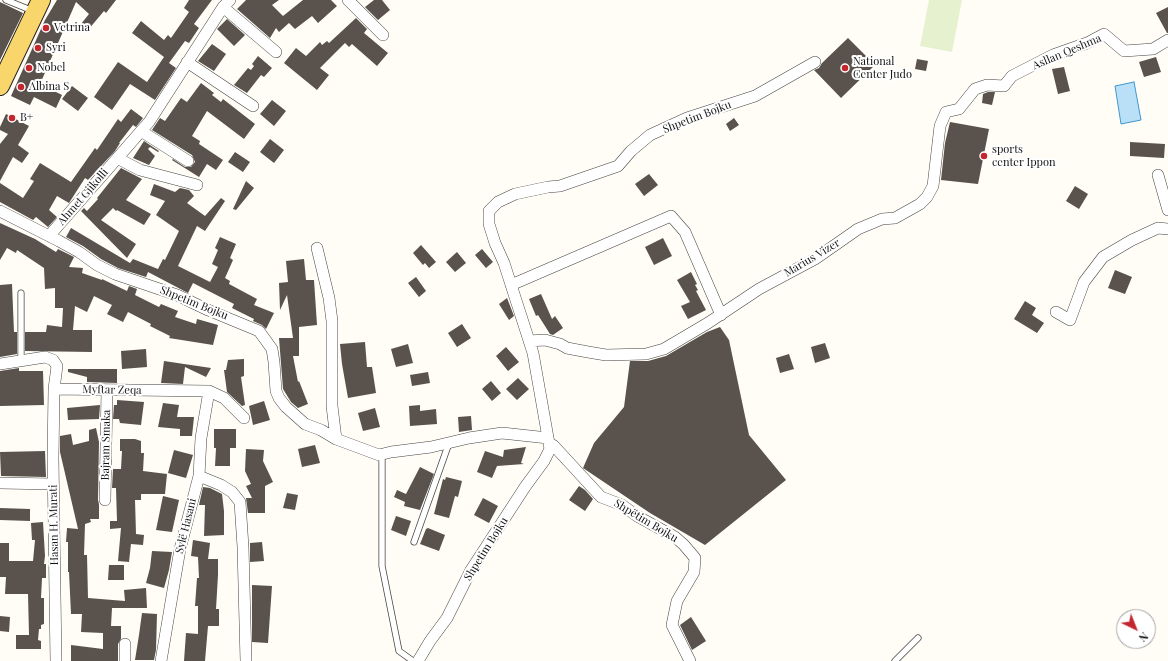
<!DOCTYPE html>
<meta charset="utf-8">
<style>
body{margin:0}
#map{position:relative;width:1168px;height:661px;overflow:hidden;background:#fffdf5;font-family:"Playfair Display",serif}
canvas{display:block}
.north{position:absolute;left:1116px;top:609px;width:40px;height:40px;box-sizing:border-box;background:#fff;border:1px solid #a0a0a0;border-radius:50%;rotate:137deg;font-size:11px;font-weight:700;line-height:16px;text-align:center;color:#111}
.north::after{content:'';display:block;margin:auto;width:14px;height:18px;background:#c4262e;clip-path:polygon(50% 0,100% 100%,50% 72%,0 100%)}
</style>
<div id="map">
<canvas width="1168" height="661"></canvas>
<div class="north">N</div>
</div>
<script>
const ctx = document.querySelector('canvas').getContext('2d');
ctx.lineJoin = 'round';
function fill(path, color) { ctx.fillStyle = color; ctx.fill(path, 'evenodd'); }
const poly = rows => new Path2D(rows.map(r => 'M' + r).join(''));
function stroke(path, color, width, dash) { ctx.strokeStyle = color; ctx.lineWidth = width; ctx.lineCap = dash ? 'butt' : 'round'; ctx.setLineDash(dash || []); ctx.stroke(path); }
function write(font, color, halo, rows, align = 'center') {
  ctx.font = font + ' "Playfair Display",serif'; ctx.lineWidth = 4; ctx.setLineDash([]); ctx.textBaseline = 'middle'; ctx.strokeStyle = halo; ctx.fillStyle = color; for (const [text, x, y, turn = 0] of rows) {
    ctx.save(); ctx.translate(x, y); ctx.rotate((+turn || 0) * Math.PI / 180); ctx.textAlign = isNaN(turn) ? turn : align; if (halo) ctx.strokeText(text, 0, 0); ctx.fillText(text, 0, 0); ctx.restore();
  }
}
fill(poly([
 [929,0,962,0,952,52,920,46]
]), '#e6f2cf');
const water = poly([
 [1134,82,1141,120,1121,124,1115,86,1134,82]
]);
fill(water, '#b9e0f7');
stroke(water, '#3f96cf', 1);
fill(poly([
 [57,0,116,0,106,13,104,11,88,30,81,24,89,14,76,2,40,84,62,95,56,108,34,97,30,105,11,96,45,20],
 [189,0,212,0,194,24,199,28,189,43,185,41,169,63,176,68,155,100,130,84,112,110,94,97,118,62,147,82,164,57,132,33,141,21,164,40,168,35,171,38,189,12,184,8],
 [246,0,279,0,272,5,283,16,303,0,331,0,337,6,318,23,312,16,295,29,289,23,279,32,276,28,270,38,237,9],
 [374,0,382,0,390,10,378,20,365,7],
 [0,2,23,13,0,60],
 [1168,7,1168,33,1167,33,1156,13],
 [356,18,367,29,364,33,388,53,377,66,352,44,349,47,345,43,320,68,329,75,317,90,284,63,296,48,306,56,320,42,322,45,327,41,329,43],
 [227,19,245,35,234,46,217,29],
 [848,38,875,65,841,98,814,70,819,68,822,63],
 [212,44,226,54,214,71,198,61],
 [258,56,272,68,264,77,261,75,247,93,234,85,248,68,251,70,254,66,252,64],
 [1156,57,1161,72,1144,77,1139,62],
 [917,59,928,61,926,71,915,69],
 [1064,67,1070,91,1058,94,1052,69],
 [201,83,214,93,212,95,221,102,223,99,255,124,244,139,207,111,192,136,200,141,199,144,223,160,216,170,207,164,199,177,172,160,173,159,185,167,191,167,195,162,192,155,152,130,160,118,165,121,181,98,187,102],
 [72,86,88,98,78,111,62,99],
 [988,92,995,92,992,105,982,103,983,94],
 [272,100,286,111,274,126,260,114],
 [131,109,143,118,136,127,133,125,119,143,120,143,115,151,88,180,85,178,69,203,57,196,49,210,57,217,48,227,36,217,33,220,0,202,0,183,23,198,34,181,30,179,40,163,71,182,95,148,97,150,118,119,121,122],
 [6,114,29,126,18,145,29,153,22,163,13,157,0,181,0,144,8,134,0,130,0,127],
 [734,118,739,125,730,131,726,124],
 [950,122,989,129,978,184,941,180,945,143],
 [270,139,284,150,274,163,260,152],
 [144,141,159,151,158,152,150,147,148,149,155,156,149,165,133,158],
 [1130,142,1165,144,1164,158,1130,156],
 [235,152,250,162,243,172,228,162],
 [121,168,142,179,126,200,151,214,144,225,117,210,116,211,113,208,101,220,136,244,127,258,81,211,84,208,87,211,98,199,97,198],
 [649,174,658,185,644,196,635,184],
 [246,181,254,188,236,210,233,209],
 [154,184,175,192,180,188,189,190,194,196,187,203,205,216,221,198,225,201,205,231,197,226,178,266,210,282,218,267,212,264,218,250,215,248,220,237,236,244,230,258,233,260,225,278,230,281,229,284,257,299,254,305,274,313,266,329,262,325,253,321,254,319,232,308,234,304,193,283,188,293,148,272,146,277,118,268,101,259,83,246,66,237,71,228,130,263,133,259,158,269,163,259,165,260,179,231,156,215,165,201,150,195],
 [1075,186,1088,194,1079,209,1066,201],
 [0,223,35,239,56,252,58,249,74,257,69,267,83,268,82,273,102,280,102,279,127,291,129,286,137,289,135,295,159,307,161,304,178,311,175,317,196,324,197,319,218,325,213,345,169,338,170,336,150,326,151,324,128,312,123,322,107,314,112,305,94,296,87,312,75,306,73,330,92,330,92,352,25,351,25,332,46,332,47,325,62,327,63,308,55,308,55,288,45,289,44,268,17,250,16,253,7,248,0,260],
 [663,238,672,256,654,265,645,247],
 [421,245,436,262,429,268,425,263,423,265,413,253],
 [482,249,493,262,486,268,475,255],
 [457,252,466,263,455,272,446,262],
 [304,259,306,280,314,280,317,325,299,327,299,356,293,356,298,382,299,381,308,404,298,408,291,402,283,389,279,338,293,338,287,295,280,310,279,283,288,282,286,261],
 [1115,270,1132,277,1125,294,1108,288],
 [691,272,697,284,695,285,698,290,696,291,706,310,688,319,681,306,690,302,677,280],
 [416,277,426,291,419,297,408,283],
 [12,284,14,332,17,332,17,354,0,357,0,285],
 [541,294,552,319,555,316,563,328,553,335,550,334,538,315,536,316,529,299],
 [507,298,514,316,509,320,499,304],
 [1025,301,1036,308,1032,315,1044,323,1037,333,1014,319],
 [462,324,471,338,457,347,448,333],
 [720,327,729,340,749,435,786,480,705,545,650,513,583,468,594,443,624,407,630,361,648,361,666,356,707,332],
 [365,342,367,367,372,367,376,393,348,398,342,364,340,344],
 [825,343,830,358,815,363,811,347],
 [408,344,413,363,396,367,391,349],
 [506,347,519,362,508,371,496,356],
 [146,349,147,367,122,369,121,351],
 [789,354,794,369,780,373,776,358],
 [244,359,244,376,241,377,245,405,242,406,227,392,224,370,226,370,228,360],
 [164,361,184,364,211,368,206,377,185,367,183,384,161,383],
 [19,368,19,371,43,371,44,405,0,406,0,371],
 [68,369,117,369,117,383,87,382,87,377,68,372],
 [428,372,430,383,412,386,410,375],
 [518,378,529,389,517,400,506,389],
 [491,381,501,393,492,401,482,389],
 [117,400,144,402,141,425,120,423,119,419,113,419,114,405,117,405],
 [264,401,270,420,253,425,249,406],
 [163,403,179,405,177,417,194,417,192,436,180,436,180,429,158,427],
 [100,405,99,419,68,420,67,408],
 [420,405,420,411,436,409,437,424,410,426,409,406],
 [375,408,380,427,363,431,358,413],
 [471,416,472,430,459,432,458,417],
 [96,428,99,442,98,500,99,504,99,519,90,519,91,522,85,524,84,555,87,555,88,598,125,601,124,590,146,588,147,608,112,608,111,626,121,626,121,639,118,644,118,661,71,661,71,645,103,649,103,633,81,632,82,614,71,614,69,572,68,572,68,542,66,542,67,528,78,529,60,452,60,436,71,434,73,445,89,441,89,430],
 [214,429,236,429,236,448,230,448,230,466,215,466,216,448,214,448],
 [120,439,135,439,141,441,141,453,144,453,143,471,167,474,165,494,141,494,141,500,135,500,136,534,144,535,143,545,131,544,129,562,118,561,121,528,110,529,110,521,117,521,116,488,112,488,113,469,121,469,122,451,120,451],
 [315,445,320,463,302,467,298,449],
 [526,447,521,463,524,464,497,466,492,478,477,472,485,451,503,457,504,450],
 [246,449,264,450,263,461,273,482,265,486,265,513,248,513,246,498,252,498,246,486,251,484,245,471],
 [174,450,193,455,186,478,168,473],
 [45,451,46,477,1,476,0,452],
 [420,467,434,474,420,510,404,506,405,502,394,497,397,490,406,494],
 [446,477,462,481,458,497,455,496,449,518,434,514,443,479,445,480],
 [579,486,585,490,593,499,585,511,569,500],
 [203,487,210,488,222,494,224,511,224,535,204,536,205,505,199,505],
 [287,493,298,495,295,510,283,508],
 [163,496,179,500,172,532,156,530],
 [483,498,498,506,489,523,474,515],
 [0,508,30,509,30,521,0,520],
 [396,516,411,521,406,536,391,530],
 [43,522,45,556,44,564,46,564,46,578,42,578,41,598,44,598,44,624,41,625,41,629,39,629,38,640,41,641,41,649,16,649,16,635,29,635,28,594,5,594,6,577,0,577,0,543,9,543,9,561,33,561,35,540,32,540,31,523],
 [426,529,428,528,445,535,439,551,420,544],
 [193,540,210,543,208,559,218,559,218,575,216,609,219,609,219,626,208,626,205,661,184,661,186,633,198,634,198,606,195,606,197,578,199,578,198,557,191,556],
 [262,542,264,561,250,562,250,543],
 [152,551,172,552,169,570,164,588,146,583,150,568],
 [109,565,124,565,124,580,108,580],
 [252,585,272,586,268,643,252,642],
 [142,613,157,614,156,650,154,660,135,660,139,635],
 [0,616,10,617,9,632,0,631],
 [691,617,706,641,692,650,680,625]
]), '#5a524d');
const lane = poly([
 [6,0,33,11],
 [21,293,21,361],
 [382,454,382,566,399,651,413,661],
 [414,542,449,443],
 [895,661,918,638]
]);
const street = poly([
 [348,0,383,35],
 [223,7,276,52],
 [187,62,253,106],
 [141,131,188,161],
 [117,158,140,170,197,185],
 [1158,175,1168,210],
 [0,211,59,241,79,252,97,265,115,274,177,295,208,310,259,331,272,349,274,362,276,391,279,398,286,407,305,424,321,430,336,439,379,455,391,452,431,447,469,438,502,433,548,438],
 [49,236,149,122,223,7,230,0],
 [317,248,329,298,332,321,332,406,336,439],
 [511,285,671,216,685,232,721,315],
 [1056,312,1070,320,1084,282,1103,257,1132,240,1158,228,1168,229],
 [529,341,545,340,560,344,567,348,588,352,606,355,646,354,664,349,708,323,759,289,815,259,858,229,882,219,895,218,920,204,927,197,933,186,940,126,946,112,959,109,975,89,987,85,1004,86,1012,76,1053,55,1087,43,1104,34,1124,51,1153,49,1168,40],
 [0,364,45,357,53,360,57,366,54,389,53,459,56,661],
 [54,389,209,391,224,398,244,418],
 [549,443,554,446,601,497,622,505,637,516,675,537,684,545,695,558,694,572,677,601,672,625,690,661],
 [199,476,221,485,232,492,240,502,243,547,246,661],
 [0,483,53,484],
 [105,500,107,390],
 [125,661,125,644],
 [161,661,180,549,199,476,201,438,209,391],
 [418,661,430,641,447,618,471,570,525,487,544,461,550,449,533,353,504,263,495,243,489,224,489,211,498,202,515,194,548,187,560,186,618,166,631,151,650,135,687,118,755,96,815,62]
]);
const primary = poly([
 [0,86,41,0]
]);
stroke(lane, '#444', 7);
stroke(street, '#444', 12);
stroke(primary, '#222', 20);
stroke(lane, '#fff', 5.5);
stroke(street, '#fff', 11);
stroke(primary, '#f9d66b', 18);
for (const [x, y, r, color] of [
 [46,28,4,"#c4262e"],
 [38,48,4,"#c4262e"],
 [29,68,4,"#c4262e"],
 [845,68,4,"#c4262e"],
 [21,87,4,"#c4262e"],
 [12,118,4,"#c4262e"],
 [984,156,4,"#c4262e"]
]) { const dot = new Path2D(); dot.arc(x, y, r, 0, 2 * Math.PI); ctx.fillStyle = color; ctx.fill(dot); stroke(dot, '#fff', 1.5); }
write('11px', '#111', '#fff', [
 ["Vetrina",54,28],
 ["Syri",46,48],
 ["National",853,62],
 ["Center Judo",853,75],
 ["Nobel",37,68],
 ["Albina S",29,87],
 ["B+",20,118],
 ["sports",992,150],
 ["center Ippon",992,163]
], 'left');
write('11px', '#111', '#fff', [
 ["Asllan Qeshma",1067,52,-23],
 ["Shpetim Bojku",697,117,-21],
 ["Ahmet Gjikolli",83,197,-49],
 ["Marius Vizer",812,258,-31],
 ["Shpetim Bojku",194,303,22],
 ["Myftar Zeqa",112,390,1],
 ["Bajram Smaka",106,445,-89],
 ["Shpëtim Bojku",646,521,31],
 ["Hasan H. Murati",54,525,-91],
 ["Sylë Hasani",186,526,-76],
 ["Shpetim Bojku",486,549,-58]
]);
</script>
